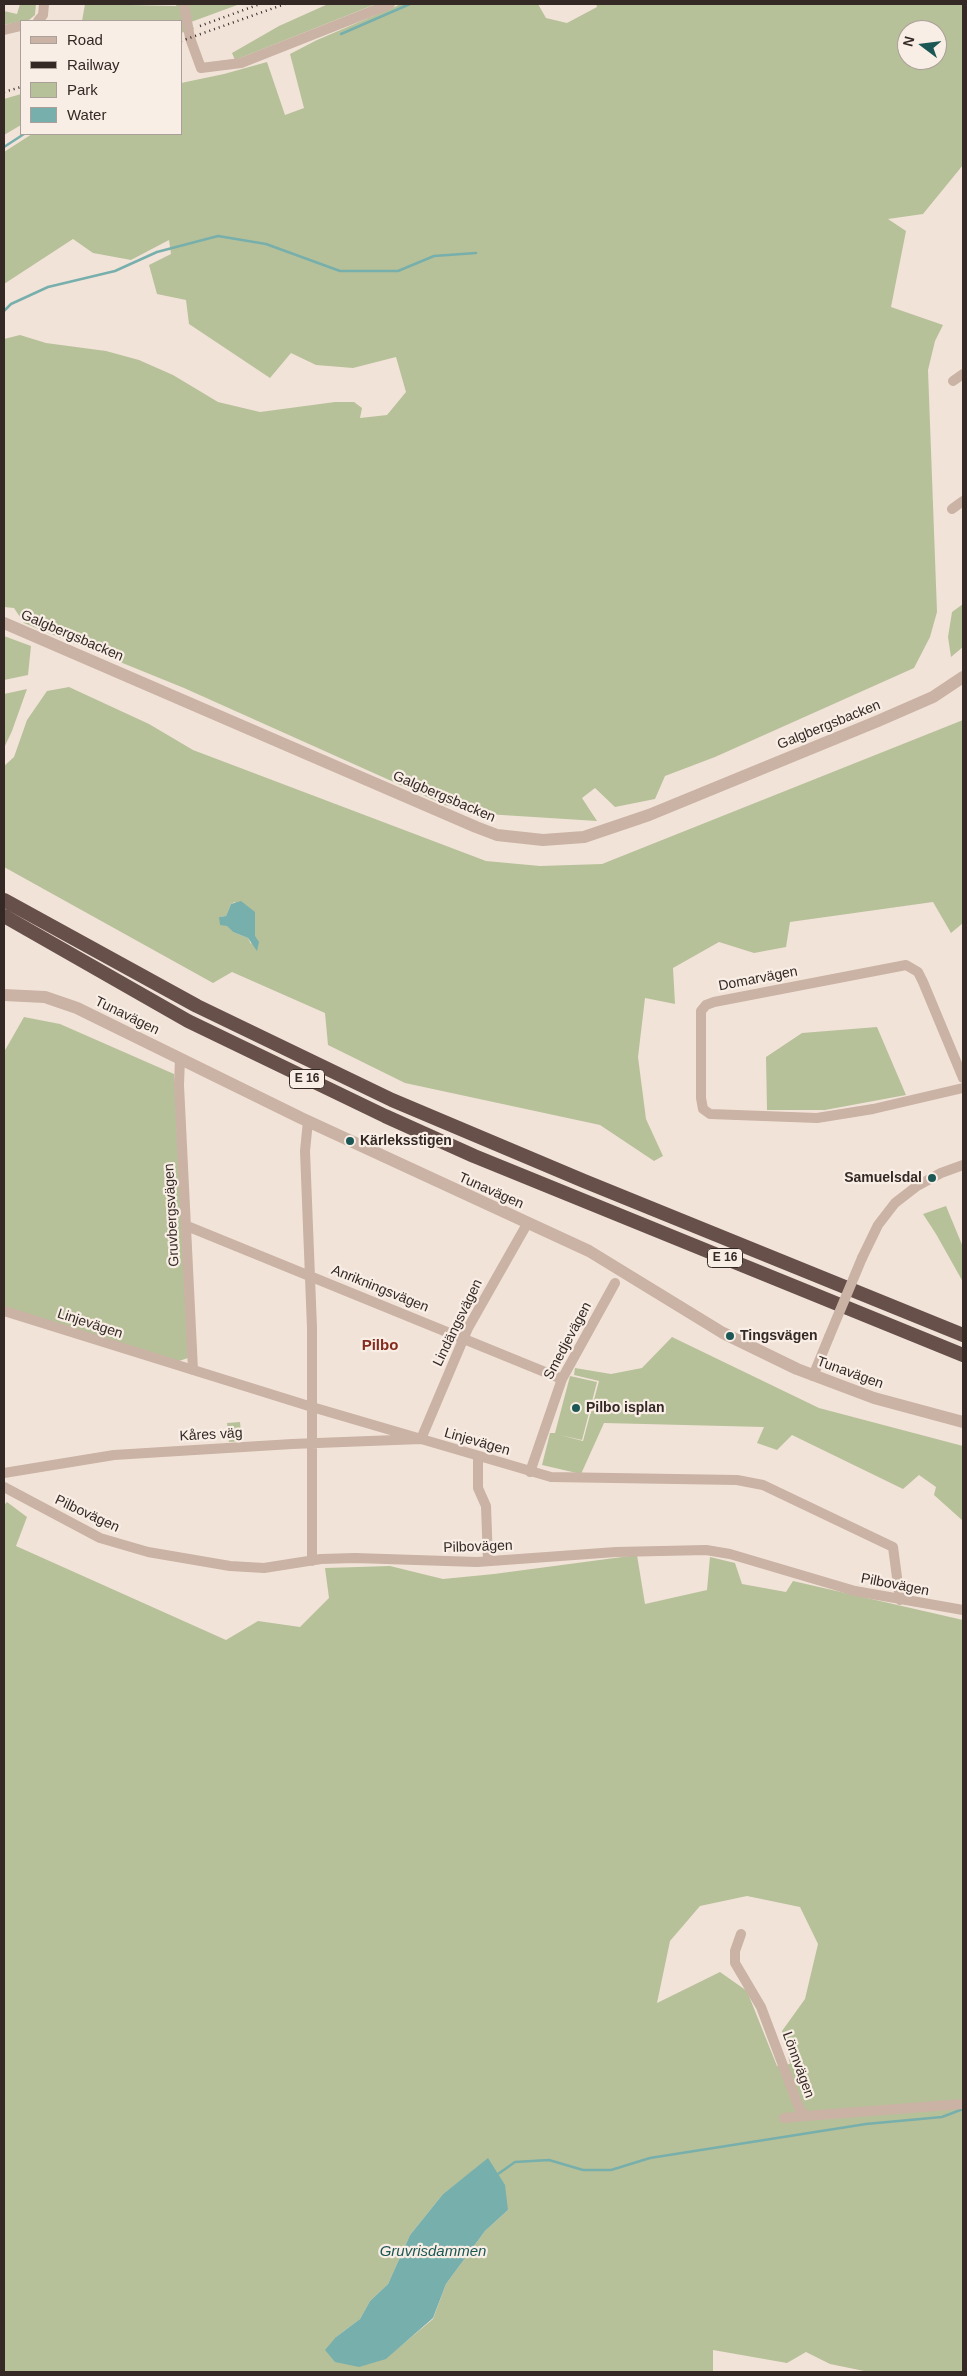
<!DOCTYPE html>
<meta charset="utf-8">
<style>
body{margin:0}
#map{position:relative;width:967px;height:2376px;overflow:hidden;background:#f2e3d9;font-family:Arial,sans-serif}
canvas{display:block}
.frame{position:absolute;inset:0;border:5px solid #352926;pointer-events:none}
.legend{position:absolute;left:20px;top:20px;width:162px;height:115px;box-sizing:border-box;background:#f9eee5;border:1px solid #ab9f99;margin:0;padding:6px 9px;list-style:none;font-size:15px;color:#352926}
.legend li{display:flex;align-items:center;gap:10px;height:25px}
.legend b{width:25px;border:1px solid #ab9f99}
.north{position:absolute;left:897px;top:20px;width:50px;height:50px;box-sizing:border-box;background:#f9eee5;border:1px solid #ab9f99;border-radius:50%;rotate:285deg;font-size:14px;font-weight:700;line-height:20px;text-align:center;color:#352926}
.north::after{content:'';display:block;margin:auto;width:18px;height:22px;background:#1b5755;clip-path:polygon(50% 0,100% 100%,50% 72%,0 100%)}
</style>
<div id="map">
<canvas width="967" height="2376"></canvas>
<div class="frame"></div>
<ul class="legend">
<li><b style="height:6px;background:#cab2a5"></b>Road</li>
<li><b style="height:6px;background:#352926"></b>Railway</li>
<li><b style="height:14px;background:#b7c199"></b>Park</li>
<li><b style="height:14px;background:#77afac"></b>Water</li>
</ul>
<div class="north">N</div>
</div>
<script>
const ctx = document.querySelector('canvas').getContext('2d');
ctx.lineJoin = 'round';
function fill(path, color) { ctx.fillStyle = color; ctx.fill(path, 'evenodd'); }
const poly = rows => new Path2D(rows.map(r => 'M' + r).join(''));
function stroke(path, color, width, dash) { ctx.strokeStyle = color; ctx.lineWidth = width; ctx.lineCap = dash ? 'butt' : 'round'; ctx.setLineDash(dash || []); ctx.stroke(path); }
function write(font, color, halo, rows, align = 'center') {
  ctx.font = font + ' Arial,sans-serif'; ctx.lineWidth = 4.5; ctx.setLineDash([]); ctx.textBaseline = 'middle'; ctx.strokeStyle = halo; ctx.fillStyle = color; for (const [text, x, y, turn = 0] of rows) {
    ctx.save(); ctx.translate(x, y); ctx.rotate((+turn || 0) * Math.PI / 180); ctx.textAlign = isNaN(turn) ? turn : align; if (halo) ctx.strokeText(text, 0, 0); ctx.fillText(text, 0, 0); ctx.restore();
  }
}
fill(poly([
 [20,4,36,4,35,15,29,20,4,25,4,11,17,14],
 [85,4,176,6,177,4,240,4,191,22,194,29,181,33,181,21,82,21],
 [328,4,376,4,235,60,232,53,279,26],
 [401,4,538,4,546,18,567,23,597,7,596,4,963,4,963,165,923,214,888,219,906,231,891,307,943,325,935,341,928,370,937,612,930,637,914,668,715,757,665,776,655,799,615,807,595,788,582,798,597,821,486,814,445,805,184,688,24,623,14,608,4,607,4,339,20,335,46,343,106,351,139,360,173,375,218,402,260,412,335,402,354,402,362,408,360,418,387,415,406,392,396,357,353,368,316,365,291,353,270,378,189,324,186,300,157,294,149,265,171,254,169,240,131,260,93,253,73,239,4,284,4,152,32,134,181,134,181,83,224,74,267,62,285,115,304,108,290,54,317,40],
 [907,30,937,30,937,60,907,60],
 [21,94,21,125,4,135,4,99],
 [963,604,963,647,951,657,948,637,952,612],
 [4,636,31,646,28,675,4,680],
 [69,687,149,724,193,750,486,861,540,866,602,864,963,720,963,923,951,933,933,902,790,922,786,947,754,953,719,942,673,968,675,1004,645,998,638,1057,646,1119,663,1156,654,1161,600,1125,405,1083,328,1045,325,1013,232,972,213,983,4,867,4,766,14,757,27,720,47,691],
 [235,902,255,929,255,936,251,944,248,938,233,932,219,917,226,916,231,904],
 [27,689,12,731,4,748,4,694],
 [24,1017,60,1024,174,1074,188,1358,179,1361,4,1307,4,1052],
 [877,1027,906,1095,825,1110,767,1110,766,1057,802,1033],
 [946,1206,963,1247,963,1282,936,1234,923,1214],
 [672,1337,819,1408,963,1446,963,1521,934,1495,936,1487,919,1475,903,1489,792,1435,777,1450,757,1443,764,1427,604,1423,581,1474,542,1465,550,1433,555,1433,570,1376,597,1382,582,1440,560,1435,583,1441,599,1381,574,1375,575,1368,611,1374,642,1368],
 [240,1422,242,1441,229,1442,227,1423],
 [7,1502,27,1517,16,1546,226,1640,258,1621,300,1627,329,1598,325,1568,390,1566,443,1579,494,1574,637,1555,645,1604,707,1590,710,1557,735,1563,742,1584,786,1592,793,1581,963,1620,963,2372,869,2372,830,2364,806,2352,787,2363,713,2350,713,2372,4,2372,4,1505],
 [747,1896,800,1907,818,1944,805,1999,782,2031,790,2064,777,2066,747,1991,720,1972,657,2003,670,1941,700,1906],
 [488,2159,508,2210,485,2231,446,2284,433,2319,385,2359,336,2337,360,2319,370,2301,388,2284,410,2235,443,2194]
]), '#b7c199');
fill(poly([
 [241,901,255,912,255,936,259,942,257,951,248,938,233,932,227,926,220,925,219,917,226,916,231,904],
 [488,2158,505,2185,508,2210,485,2231,446,2284,433,2318,386,2359,359,2367,335,2362,325,2350,336,2337,360,2319,370,2301,388,2284,410,2235,443,2194]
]), '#77afac');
stroke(poly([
 [341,34,410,4],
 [4,147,24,134],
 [4,311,11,304,48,287,115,271,157,252,218,236,266,244,340,271,398,271,434,256,476,253],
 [498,2174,515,2162,549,2160,583,2170,611,2170,650,2158,866,2124,942,2117,963,2109]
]), '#77afac', 2.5);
stroke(poly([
 [184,4,190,38,201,68,241,63,390,4],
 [38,21,43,15,44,4],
 [4,30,21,26],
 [953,381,963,374],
 [952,509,963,501],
 [180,1058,179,1085,193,1370],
 [963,1078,923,982,918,972,906,965,714,1002,706,1005,701,1011,701,1098,703,1109,710,1114,817,1118,873,1109,963,1088],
 [308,1121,305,1151,312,1328,312,1561],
 [187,1226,562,1379],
 [862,1258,878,1225,895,1203,917,1186,941,1173,963,1165],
 [4,1311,312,1407,551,1477,737,1480,763,1485,893,1547,900,1600],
 [813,1376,829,1337],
 [478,1457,478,1488,486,1506,488,1561],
 [530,1472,562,1379,615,1283],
 [4,1473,114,1455,292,1444,421,1439,468,1328,527,1224],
 [4,1487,100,1538,148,1552,230,1566,264,1568,321,1559,355,1558,477,1562,616,1552,706,1550,730,1554,855,1591,963,1610],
 [741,1934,735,1951,735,1963,761,2007,799,2108,805,2116,963,2104],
 [784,2118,805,2116]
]), '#cab2a5', 10);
stroke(poly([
 [4,623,476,827,497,835,543,840,584,837,649,815,878,721,933,697,963,677],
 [4,995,45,997,77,1008,301,1118,589,1251,723,1333,797,1369,874,1398,963,1422]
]), '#cab2a5', 12);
stroke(poly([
 [4,900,197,1006,392,1100,584,1181,963,1335],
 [4,916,188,1021,385,1116,474,1156,963,1355]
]), '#67504a', 14);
stroke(poly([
 [200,26,260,4],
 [181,41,285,4],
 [4,92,21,87]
]), '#352926', 2.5, [1, 4]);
stroke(poly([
 [829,1337,862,1258]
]), '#cab2a5', 10);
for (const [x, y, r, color] of [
 [350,1141,5,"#1b5755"],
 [932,1178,5,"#1b5755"],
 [730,1336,5,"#1b5755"],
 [576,1408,5,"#1b5755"]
]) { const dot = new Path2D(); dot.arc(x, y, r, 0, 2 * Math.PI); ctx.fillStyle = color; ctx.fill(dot); stroke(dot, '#f9eee5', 2); }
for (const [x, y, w] of [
 [307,1079,35],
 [725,1258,35]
]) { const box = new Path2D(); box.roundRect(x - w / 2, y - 9.5, w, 19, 4); ctx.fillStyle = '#f9eee5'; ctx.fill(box); stroke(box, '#352926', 1); }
write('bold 12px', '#352926', null, [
 ["E 16",307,1079],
 ["E 16",725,1258]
]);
write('14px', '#352926', '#f9eee5', [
 ["Galgbergsbacken",72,636,23],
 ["Galgbergsbacken",829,725,-22],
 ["Galgbergsbacken",444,797,23],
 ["Domarvägen",758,979,-11],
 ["Tunavägen",127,1016,26],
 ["Tunavägen",491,1191,24],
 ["Gruvbergsvägen",172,1215,-93],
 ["Anrikningsvägen",380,1289,22],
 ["Lindängsvägen",458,1323,-64],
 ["Linjevägen",90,1324,18],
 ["Smedjevägen",568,1341,-62],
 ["Tunavägen",850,1373,20],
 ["Kåres väg",211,1435,-3],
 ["Linjevägen",477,1442,16],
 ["Pilbovägen",87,1514,25],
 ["Pilbovägen",478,1547,-2],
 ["Pilbovägen",895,1585,11],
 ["Lönnvägen",798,2065,70]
]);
write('bold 14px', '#352926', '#f9eee5', [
 ["Kärleksstigen",360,1141],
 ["Samuelsdal",922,1178,"right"],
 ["Tingsvägen",740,1336],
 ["Pilbo isplan",586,1408]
], 'left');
write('bold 15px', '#852c1e', '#f9eee5', [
 ["Pilbo",380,1346]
]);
write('italic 15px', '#1b5755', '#f9eee5', [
 ["Gruvrisdammen",433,2252]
]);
</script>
